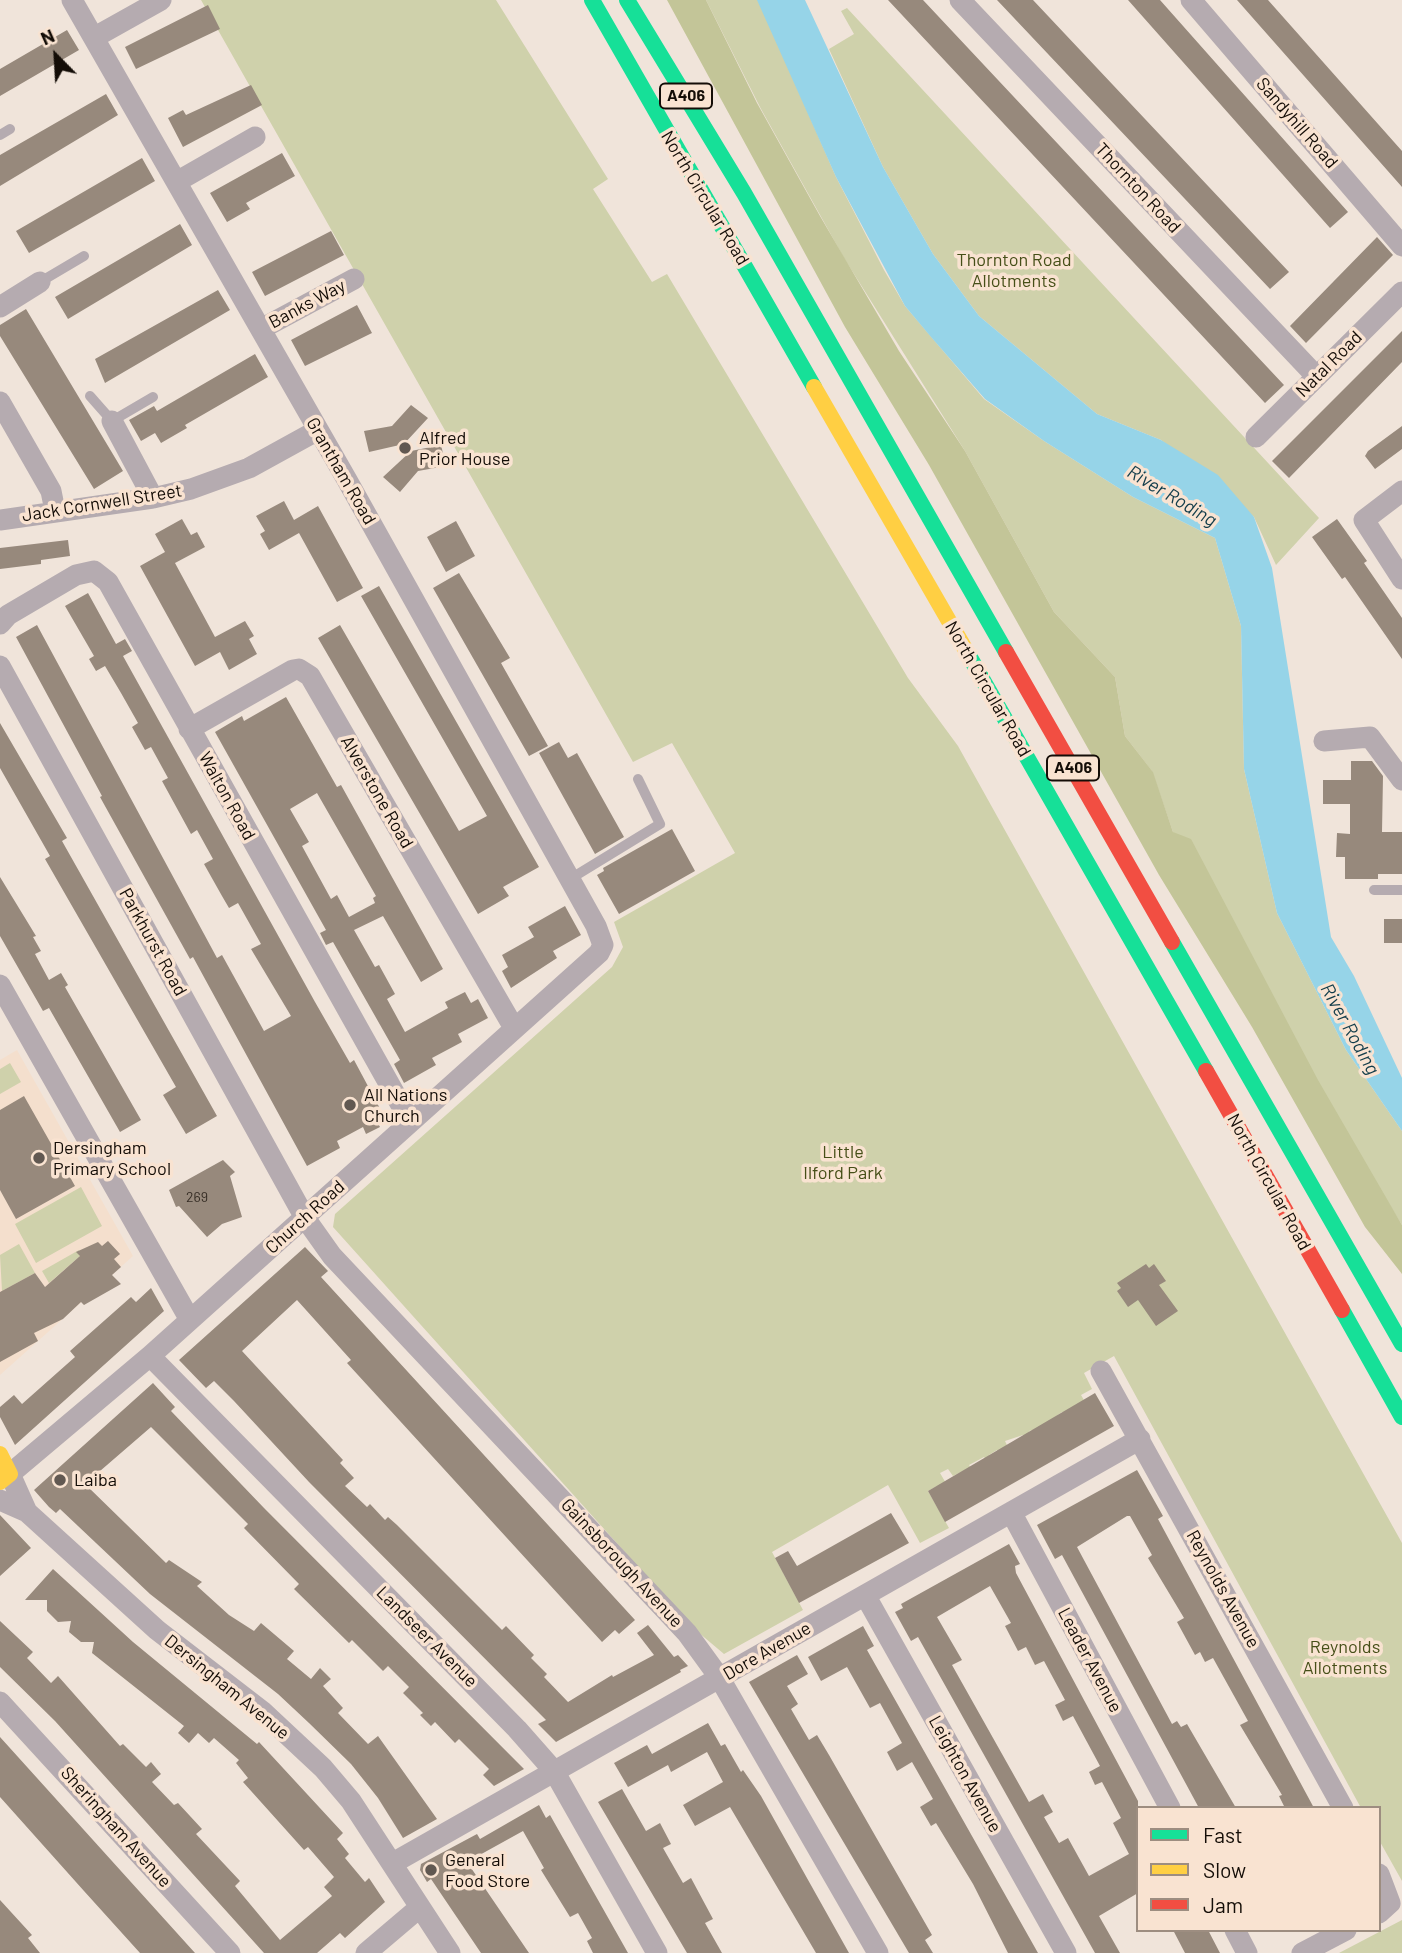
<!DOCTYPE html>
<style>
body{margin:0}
#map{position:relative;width:1402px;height:1953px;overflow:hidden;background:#f0e4da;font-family:Barlow,sans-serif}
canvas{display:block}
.legend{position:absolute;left:1136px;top:1806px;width:245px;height:126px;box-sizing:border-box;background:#f9e3d1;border:2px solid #9d8d80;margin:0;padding:9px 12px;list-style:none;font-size:21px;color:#140d07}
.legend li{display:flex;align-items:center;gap:14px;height:35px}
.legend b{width:35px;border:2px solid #9d8d80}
.north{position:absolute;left:21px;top:21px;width:70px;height:70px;-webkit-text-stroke:5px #f9e3d1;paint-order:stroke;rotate:336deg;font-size:19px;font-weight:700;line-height:28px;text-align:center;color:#140d07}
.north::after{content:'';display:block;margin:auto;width:24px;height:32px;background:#140d07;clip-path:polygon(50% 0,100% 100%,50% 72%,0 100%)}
</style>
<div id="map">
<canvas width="1402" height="1953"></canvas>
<ul class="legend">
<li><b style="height:9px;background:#16e098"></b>Fast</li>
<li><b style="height:9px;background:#ffcf43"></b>Slow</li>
<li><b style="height:9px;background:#f24e42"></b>Jam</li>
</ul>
<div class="north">N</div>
</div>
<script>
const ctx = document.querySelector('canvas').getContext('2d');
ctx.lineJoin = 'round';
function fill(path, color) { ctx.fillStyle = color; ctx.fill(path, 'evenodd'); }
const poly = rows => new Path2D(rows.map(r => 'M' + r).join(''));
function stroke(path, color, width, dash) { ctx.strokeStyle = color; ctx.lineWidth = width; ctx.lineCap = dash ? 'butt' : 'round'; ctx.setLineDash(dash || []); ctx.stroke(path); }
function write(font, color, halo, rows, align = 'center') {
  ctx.font = font + ' Barlow,sans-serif'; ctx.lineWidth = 7; ctx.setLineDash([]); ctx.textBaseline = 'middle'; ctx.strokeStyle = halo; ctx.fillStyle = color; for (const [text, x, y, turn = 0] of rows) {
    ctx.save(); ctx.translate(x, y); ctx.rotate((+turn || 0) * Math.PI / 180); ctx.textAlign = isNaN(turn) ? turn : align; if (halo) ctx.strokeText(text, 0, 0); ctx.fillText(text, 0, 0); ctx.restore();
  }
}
fill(poly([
 [17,1050,133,1256,0,1375,0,1060]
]), '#f4dfcd');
fill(poly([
 [201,0,496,0,608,179,593,189,652,282,667,274,908,678,958,746,1402,1543,1402,1881,1379,1840,1379,1808,1361,1808,1114,1356,1084,1373,1092,1389,1081,1395,1092,1414,1062,1412,1055,1417,1058,1423,1029,1431,1037,1445,1030,1449,1023,1435,1005,1441,1013,1458,1001,1458,997,1450,989,1455,997,1468,992,1471,984,1457,969,1465,977,1479,965,1470,953,1476,948,1469,940,1473,947,1485,937,1486,928,1491,949,1528,920,1543,888,1485,772,1552,803,1610,724,1654,692,1627,333,1227,335,1214,612,967,623,947,614,922,735,853,672,743,633,762],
 [706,0,759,0,836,177,884,270,905,306,984,399,1044,441,1133,497,1215,538,1241,626,1244,769,1277,913,1346,1050,1402,1131,1402,1225,1351,1143,1173,832,1152,771,1125,736,1115,677,1054,612,965,451,844,258,761,109],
 [847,8,1319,518,1276,565,1254,517,1161,440,1097,414,979,316,933,254,883,167,829,49,854,34,841,11],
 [10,1063,21,1082,0,1094,0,1069],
 [81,1187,102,1226,36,1263,15,1224],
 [19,1244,35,1273,2,1291,0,1255],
 [79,1250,80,1256,49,1283,42,1271],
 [1402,1920,1402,1953,1339,1953]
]), '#cfd1ab');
fill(poly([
 [667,0,706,0,757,103,820,216,899,351,965,451,1054,612,1115,677,1125,736,1153,772,1173,832,1191,839,1318,1080,1402,1225,1402,1274,1365,1227,1252,1027,1159,875,929,465,845,327]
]), '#c3c598');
fill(poly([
 [757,0,805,0,883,167,933,254,979,316,1097,414,1161,440,1218,475,1254,517,1272,568,1331,937,1354,976,1402,1078,1402,1131,1346,1050,1277,913,1244,769,1241,626,1215,538,1133,497,1044,441,985,399,931,337,905,306,836,177]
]), '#96d4e8');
fill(poly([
 [888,0,923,0,1284,385,1265,403],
 [997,0,1033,0,1289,272,1270,289],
 [1128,0,1160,0,1348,212,1330,228],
 [1237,0,1268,0,1402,151,1402,187],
 [208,5,220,29,136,69,125,47],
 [67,30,79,50,0,96,0,69],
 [251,85,262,105,183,147,168,118,183,110,186,115],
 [106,94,118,115,0,186,0,155],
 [282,153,295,176,246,203,250,209,227,222,210,193],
 [142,158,155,181,29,253,16,231],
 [180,224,192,245,68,319,55,297],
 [331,231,344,255,265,296,252,272],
 [1377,237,1393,255,1306,343,1290,326],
 [218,290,230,310,105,383,95,359],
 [357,305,372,333,305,366,291,340],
 [26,309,123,471,94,489,0,336,0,325],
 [1402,331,1402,362,1289,478,1272,461],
 [255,354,268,377,185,425,187,428,161,443,155,433,141,441,129,420,154,406,157,411],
 [411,405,428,418,404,444,369,452,364,431,392,426],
 [1402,426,1402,449,1375,469,1365,456,1368,451],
 [441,445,446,466,418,471,400,492,383,477,411,451],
 [284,501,294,520,318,506,363,588,337,602,299,533,269,550,260,534,265,531,256,516],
 [182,519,191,535,197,532,205,547,175,563,215,637,245,621,254,636,249,639,257,654,229,670,220,652,195,666,140,566,165,552,155,534],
 [1337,519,1367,561,1364,563,1402,618,1402,659,1345,577,1342,579,1312,537],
 [456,521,475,556,446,572,427,537],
 [68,540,70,556,41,560,41,564,0,569,0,548],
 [459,573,510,658,501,663,548,746,529,756,433,588],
 [379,586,539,867,503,887,509,896,478,914,318,638,340,625,459,831,487,816,361,596],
 [88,593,116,644,125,639,132,651,123,656,315,1002,350,1063,354,1060,384,1116,376,1120,380,1127,366,1134,363,1127,337,1141,340,1148,307,1166,193,957,190,959,100,797,102,796,16,637,37,625,217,958,222,955,264,1031,291,1016,251,949,261,944,238,903,229,908,222,896,204,864,213,859,197,830,191,834,162,781,168,778,151,747,145,750,132,727,138,723,121,693,105,666,96,671,89,659,94,656,65,606],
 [286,697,337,787,341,785,443,969,421,982,383,916,354,930,375,967,379,965,395,994,387,999,405,1032,448,1008,445,1002,465,992,471,1003,478,999,488,1018,458,1034,462,1042,432,1058,436,1065,404,1083,394,1064,400,1060,333,942,326,945,320,933,326,930,215,732,242,716,244,721],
 [317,793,376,896,373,898,375,903,349,917,337,895,331,899,302,846,309,842,290,809],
 [0,723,67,838,62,841,217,1116,186,1134,163,1095,176,1087,45,859,50,856,0,768],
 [559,742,568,758,577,753,624,837,595,854,539,753],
 [1351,761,1372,761,1383,776,1382,832,1402,832,1402,874,1378,874,1378,879,1345,879,1345,857,1336,857,1337,833,1350,834,1350,804,1323,804,1323,780,1351,780],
 [672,829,695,871,619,914,597,875,604,871,603,868],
 [0,877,36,936,33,937,41,951,35,954,49,980,61,973,68,985,65,987,141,1120,120,1132,49,1008,43,1011,0,936],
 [565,906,581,935,553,951,557,958,511,988,502,971,508,967,502,955,534,937,528,927],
 [1384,919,1402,919,1402,943,1384,943],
 [24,1096,75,1186,16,1219,0,1190,0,1110],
 [223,1160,235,1172,230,1176,242,1217,222,1224,207,1237,179,1206,176,1207,169,1190],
 [108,1241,120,1254,114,1259,121,1267,112,1275,121,1284,84,1305,81,1302,63,1319,34,1333,38,1341,0,1362,0,1292,35,1273,45,1287,80,1256,76,1252,98,1242,102,1246],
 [305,1247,328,1271,321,1277,635,1620,619,1634,615,1630,602,1642,347,1363,351,1360,297,1300,242,1351,343,1460,340,1463,354,1478,345,1486,367,1507,370,1504,385,1520,388,1517,397,1525,502,1630,506,1626,534,1655,531,1658,547,1674,544,1677,568,1702,612,1675,613,1677,654,1655,637,1633,648,1625,674,1657,678,1655,688,1666,680,1670,681,1672,556,1742,538,1724,546,1720,309,1482,234,1401,214,1381,206,1388,179,1360],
 [1146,1264,1149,1268,1154,1264,1166,1281,1159,1285,1178,1311,1156,1326,1138,1300,1128,1307,1117,1291,1121,1288,1117,1283],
 [151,1288,164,1311,15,1445,0,1417,0,1407,14,1395,22,1404,75,1357,70,1351,131,1297,136,1302],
 [153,1383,175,1407,171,1411,264,1508,524,1769,494,1786,483,1775,489,1769,459,1739,455,1743,435,1722,431,1726,420,1715,423,1713,403,1693,409,1687,388,1666,383,1671,352,1640,349,1643,294,1589,299,1584,244,1528,248,1524,151,1427,85,1484,166,1563,169,1560,202,1582,197,1586,229,1615,254,1631,261,1623,294,1651,287,1659,311,1679,320,1668,331,1679,323,1686,343,1708,338,1713,368,1744,378,1736,437,1819,403,1838,378,1798,351,1764,309,1723,278,1694,150,1594,60,1509,56,1513,49,1507,34,1490],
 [1095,1393,1114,1426,945,1522,928,1491],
 [1137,1470,1163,1516,1158,1519,1314,1808,1285,1808,1279,1796,1282,1795,1240,1725,1248,1721,1213,1658,1205,1662,1200,1652,1195,1655,1177,1622,1184,1618,1148,1558,1152,1555,1130,1516,1127,1516,1077,1547,1172,1724,1177,1721,1181,1727,1187,1724,1236,1808,1199,1808,1062,1555,1055,1559,1037,1525],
 [891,1513,909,1543,799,1603,775,1558,788,1551,797,1566],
 [0,1515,31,1548,0,1576],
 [1009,1544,1020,1564,1015,1566,1016,1573,1138,1801,1138,1893,1099,1916,1120,1953,1095,1953,918,1637,911,1641,895,1612,903,1608,901,1604],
 [990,1586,1011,1623,1005,1626,1018,1651,1026,1647,1035,1665,1044,1661,1065,1700,1055,1705,1063,1721,1073,1716,1100,1766,1089,1772,1095,1785,1102,1782,1121,1818,1113,1823,1129,1854,1089,1876,1068,1838,1059,1843,1044,1817,1053,1812,1043,1794,1029,1802,952,1665,962,1660,937,1617],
 [53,1569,133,1642,257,1744,259,1742,343,1833,337,1839,349,1854,345,1858,365,1882,369,1878,385,1902,345,1938,340,1933,317,1953,264,1953,55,1721,0,1667,0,1621,33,1652,27,1658,51,1683,58,1676,120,1746,123,1744,146,1767,151,1762,161,1774,152,1782,174,1805,178,1803,202,1829,196,1834,240,1881,235,1886,280,1940,332,1896,324,1887,334,1877,308,1847,304,1850,243,1782,248,1778,236,1763,239,1760,214,1738,209,1743,198,1733,189,1743,178,1733,184,1726,92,1653,94,1642,81,1642,69,1632,71,1621,58,1622,47,1611,47,1600,25,1600],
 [863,1626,874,1646,867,1650,1038,1953,1008,1953,973,1884,936,1823,931,1826,920,1807,933,1799,912,1762,897,1771,887,1752,902,1743,880,1703,870,1708,847,1667,821,1681,808,1657],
 [797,1655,808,1674,787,1686,798,1704,791,1709,809,1740,817,1735,829,1755,932,1935,925,1940,933,1953,909,1953,749,1682],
 [708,1723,721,1746,725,1744,741,1772,743,1770,761,1796,849,1953,816,1953,730,1807,695,1826,683,1805,723,1782,707,1752,671,1772,668,1765,628,1787,614,1763,647,1745,652,1754],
 [0,1737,195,1953,140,1953,84,1891,0,1797],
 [622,1789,646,1831,660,1823,671,1844,663,1848,683,1883,691,1878,713,1919,705,1923,722,1953,687,1953,598,1802],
 [539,1805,546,1818,550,1815,628,1953,593,1953,587,1941,592,1938,578,1913,570,1917,541,1870,544,1868,523,1831,467,1862,529,1953,481,1953,431,1879,427,1882,420,1870,421,1864,477,1834,480,1839],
 [0,1900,32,1935,28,1938,40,1953,0,1953],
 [1173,1930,1208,1930,1220,1953,1185,1953]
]), '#97897c');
stroke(poly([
 [0,135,10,129],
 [40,282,84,256],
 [90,396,112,421,153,397],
 [570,879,660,824,638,779],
 [1374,890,1402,890]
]), '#b5abb0', 10);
stroke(poly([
 [960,0,1316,376],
 [1191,0,1402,246],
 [95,37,161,0],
 [178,181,255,137],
 [0,307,40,282],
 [261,329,354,279],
 [0,402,51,491,55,511],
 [112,421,153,498],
 [1256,437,1402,292],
 [1402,491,1364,520,1402,579],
 [0,520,153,498,191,489,249,468,318,430],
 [0,624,8,615,76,575,94,571,108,582,410,1121],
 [0,666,305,1218,332,1256,687,1633,719,1677,878,1953],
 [189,729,293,670,299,669,310,676,514,1028],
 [1324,741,1370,737,1402,780],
 [0,985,190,1320],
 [150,1356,517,1729,554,1771,657,1953],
 [1101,1371,1343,1808],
 [0,1500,27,1512,157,1630,262,1711,323,1768,351,1801,450,1953],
 [27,1512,10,1474,150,1356,599,953,603,945,596,926,347,480,72,0],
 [1011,1512,1170,1808],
 [865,1595,1066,1953],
 [0,1702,230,1953],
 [393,1863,1140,1439],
 [1379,1874,1390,1903,1379,1913],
 [1235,1930,1247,1953],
 [366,1953,419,1908],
 [1302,1953,1346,1930]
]), '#b5abb0', 21);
stroke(poly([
 [592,0,814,387],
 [627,0,744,193,1006,652],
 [968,654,1206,1071],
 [1172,942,1402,1344],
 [1342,1310,1402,1417]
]), '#16e098', 16);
stroke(poly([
 [814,387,968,654],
 [0,1454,10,1474,0,1482]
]), '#ffcf43', 16);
stroke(poly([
 [1006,652,1172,942],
 [1206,1071,1342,1310]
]), '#f24e42', 16);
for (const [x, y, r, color] of [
 [405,448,7,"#615851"],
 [350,1105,7,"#615851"],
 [39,1158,7,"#615851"],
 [60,1480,7,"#615851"],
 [431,1870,7,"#615851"]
]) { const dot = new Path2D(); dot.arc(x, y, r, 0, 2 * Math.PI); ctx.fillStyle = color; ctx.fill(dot); stroke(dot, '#f9e3d1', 2.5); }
write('14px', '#352c24', null, [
 ["269",197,1197]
]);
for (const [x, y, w] of [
 [686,96,52],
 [1073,768,52]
]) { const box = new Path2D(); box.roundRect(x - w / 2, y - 12.5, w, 25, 5); ctx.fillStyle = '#f9e3d1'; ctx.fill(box); stroke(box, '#140d07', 2); }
write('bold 16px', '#140d07', null, [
 ["A406",686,96],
 ["A406",1073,768]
]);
write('18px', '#140d07', '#f9e3d1', [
 ["Sandyhill Road",1297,123,49],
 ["Thornton Road",1138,188,47],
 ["North Circular Road",705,198,59],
 ["Banks Way",307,304,-28],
 ["Natal Road",1329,364,-45],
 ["Grantham Road",341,471,60],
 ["Jack Cornwell Street",102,503,-9],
 ["North Circular Road",988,689,60],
 ["Alverstone Road",377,792,60],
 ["Walton Road",227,796,61],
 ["Parkhurst Road",153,942,61],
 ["North Circular Road",1269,1182,61],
 ["Church Road",305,1217,-42],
 ["Gainsborough Avenue",622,1563,47],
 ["Reynolds Avenue",1223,1589,61],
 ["Landseer Avenue",427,1637,45],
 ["Dore Avenue",767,1651,-30],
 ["Leader Avenue",1090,1660,62],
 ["Dersingham Avenue",227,1687,39],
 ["Leighton Avenue",965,1774,61],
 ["Sheringham Avenue",116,1827,48]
]);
write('18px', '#464f18', '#f9e3d1', [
 ["Thornton Road",1014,260],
 ["Allotments",1014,281],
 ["Little",843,1152],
 ["Ilford Park",843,1173],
 ["Reynolds",1345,1647],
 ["Allotments",1345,1668]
]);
write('18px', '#140d07', '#f9e3d1', [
 ["Alfred",419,438],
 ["Prior House",419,459],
 ["All Nations",364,1095],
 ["Church",364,1116],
 ["Dersingham",53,1148],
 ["Primary School",53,1169],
 ["Laiba",74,1480],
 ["General",445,1860],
 ["Food Store",445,1881]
], 'left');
write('italic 19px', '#113c4a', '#f9e3d1', [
 ["River Roding",1172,496,31],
 ["River Roding",1350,1029,61]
]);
</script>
